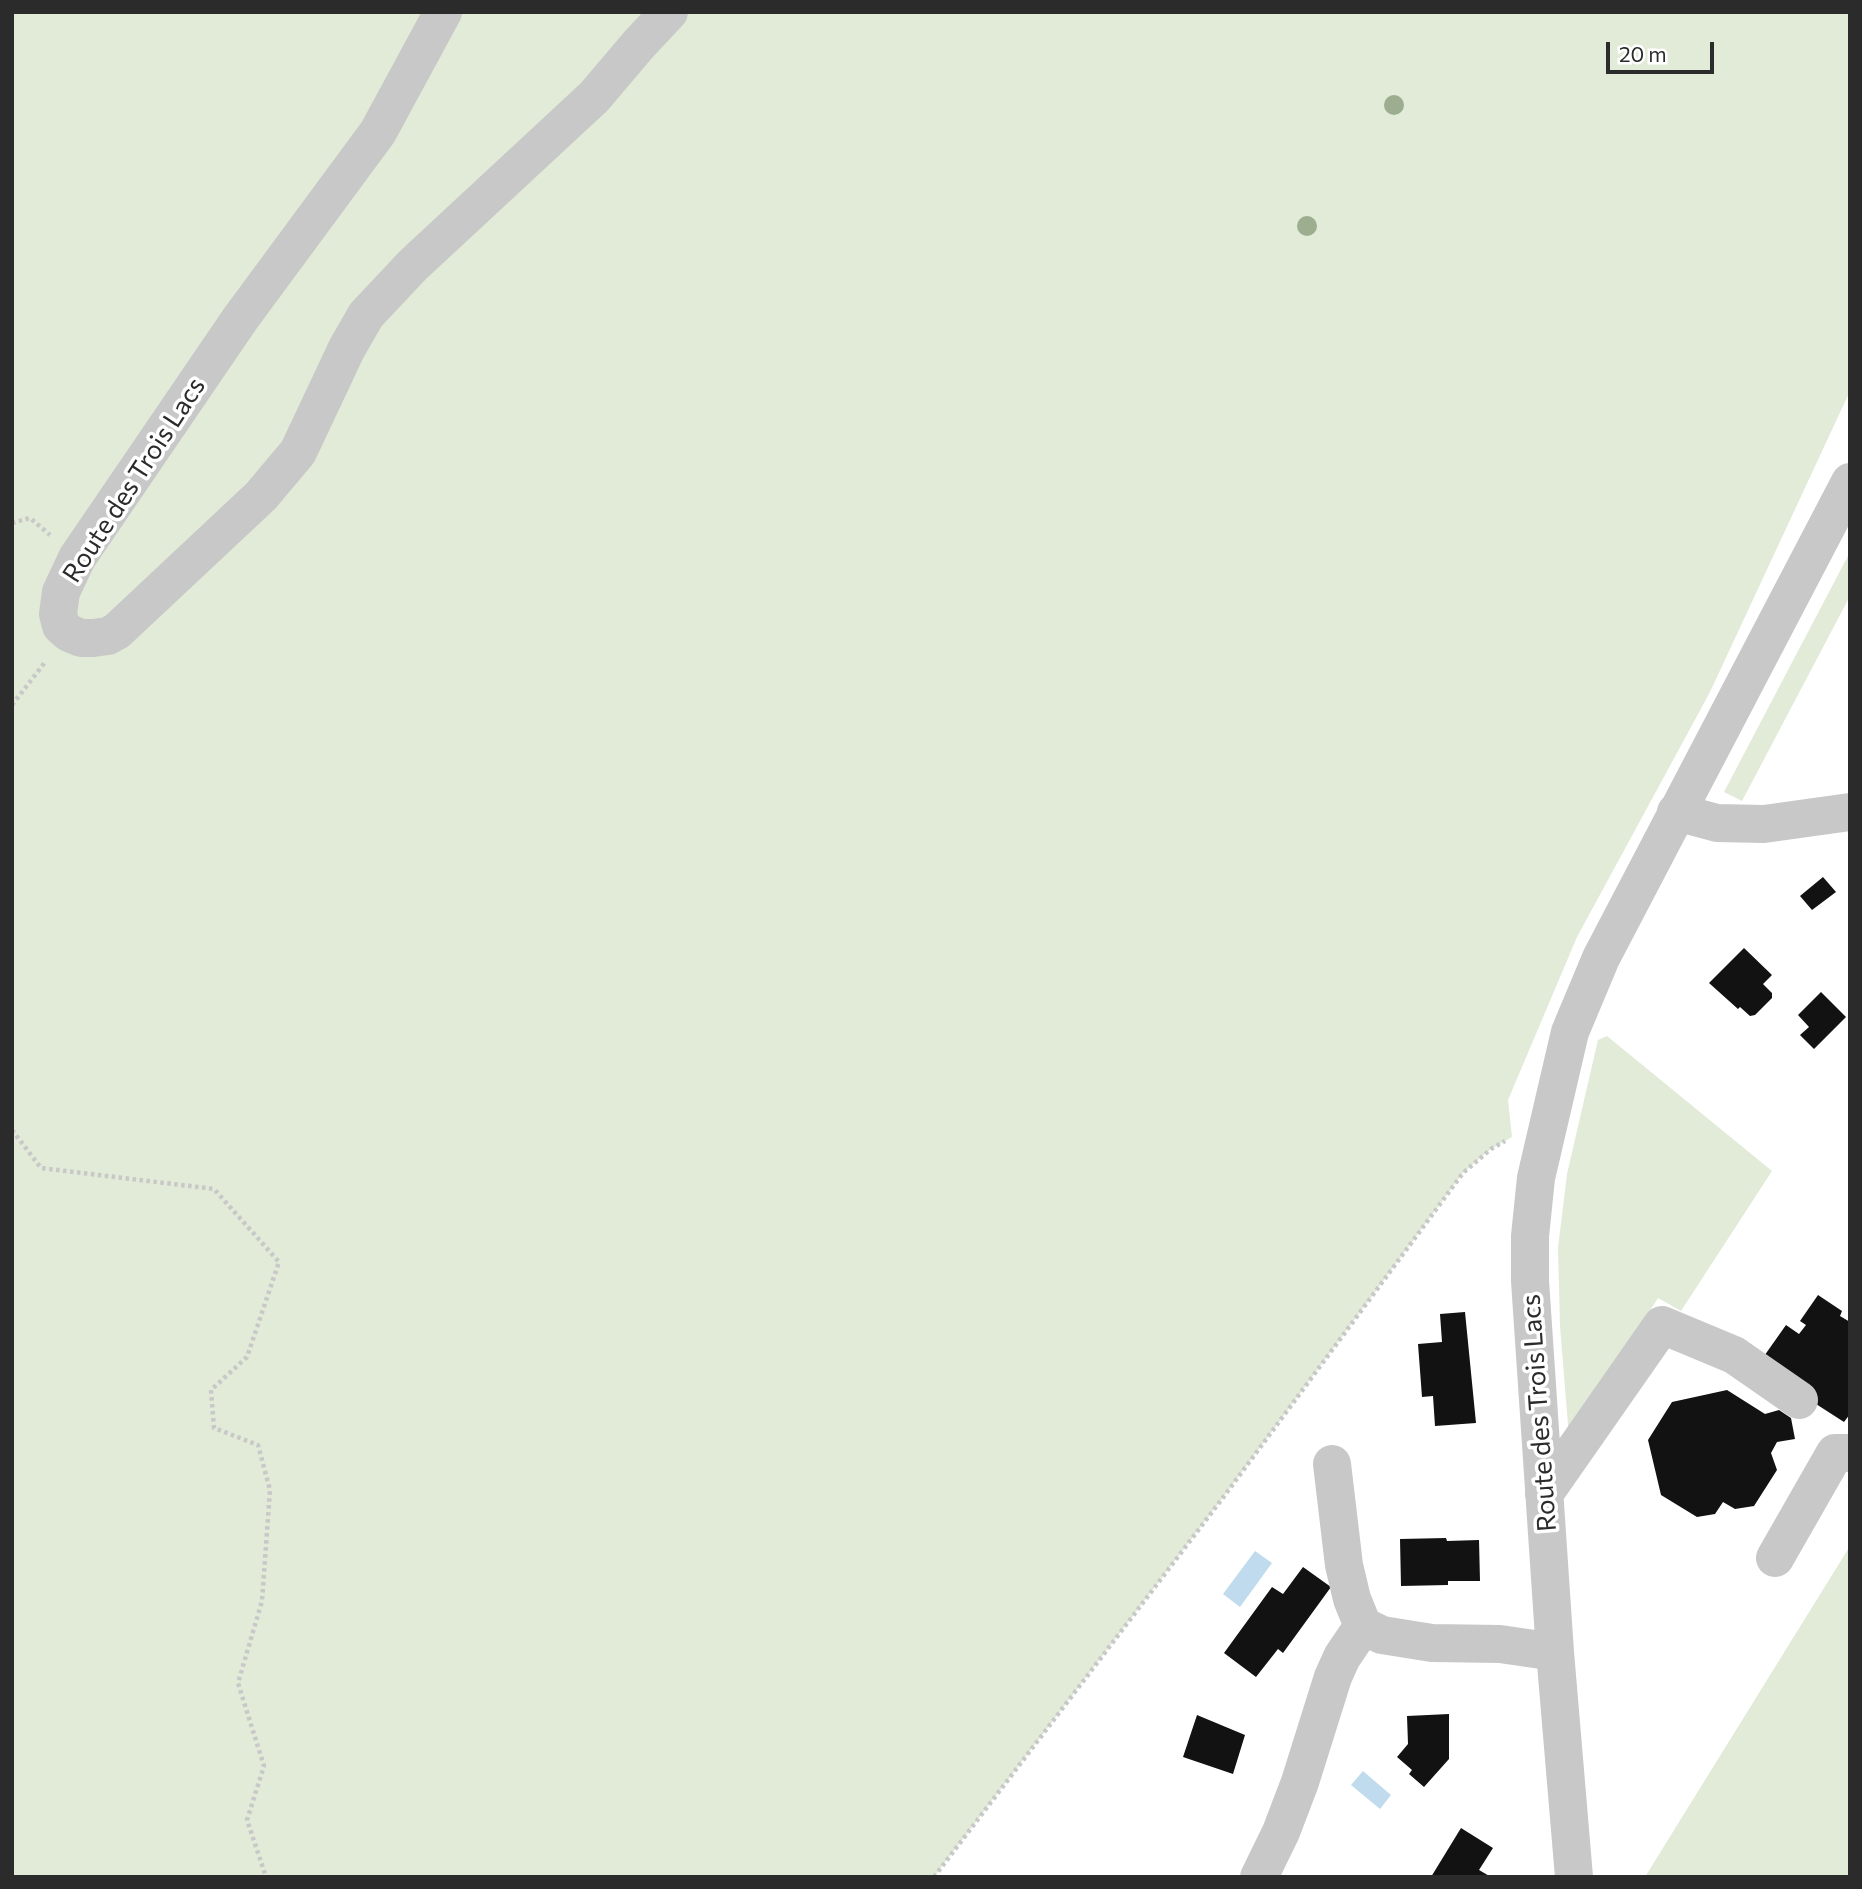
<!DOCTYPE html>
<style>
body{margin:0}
#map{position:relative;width:1862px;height:1889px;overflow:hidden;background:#fff;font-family:Commissioner,sans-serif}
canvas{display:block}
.frame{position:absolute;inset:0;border:14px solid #2b2b2b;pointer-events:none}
.scale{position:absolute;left:1606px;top:42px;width:108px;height:32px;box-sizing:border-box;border:4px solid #2b2b2b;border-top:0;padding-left:9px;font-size:21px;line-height:24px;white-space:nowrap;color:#2b2b2b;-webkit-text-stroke:5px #fff;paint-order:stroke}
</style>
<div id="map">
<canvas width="1862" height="1889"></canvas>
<div class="frame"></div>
<div class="scale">20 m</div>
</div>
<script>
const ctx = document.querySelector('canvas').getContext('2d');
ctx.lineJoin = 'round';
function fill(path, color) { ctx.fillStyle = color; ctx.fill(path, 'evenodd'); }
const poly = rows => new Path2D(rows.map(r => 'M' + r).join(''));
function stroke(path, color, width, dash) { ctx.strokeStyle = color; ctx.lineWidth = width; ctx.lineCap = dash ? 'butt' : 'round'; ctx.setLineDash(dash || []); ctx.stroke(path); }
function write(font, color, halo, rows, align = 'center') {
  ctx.font = font + ' Commissioner,sans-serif'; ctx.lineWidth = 7; ctx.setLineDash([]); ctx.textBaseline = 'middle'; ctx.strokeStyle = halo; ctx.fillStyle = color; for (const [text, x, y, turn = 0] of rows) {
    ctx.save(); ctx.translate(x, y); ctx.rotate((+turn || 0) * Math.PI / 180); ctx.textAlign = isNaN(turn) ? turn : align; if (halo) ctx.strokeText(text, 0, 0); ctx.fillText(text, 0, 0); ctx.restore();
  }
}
fill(poly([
 [12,12,1850,12,1850,391,1710,692,1577,937,1508,1100,1512,1137,1491,1149,1463,1173,1222,1499,934,1877,12,1877],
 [1850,552,1850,596,1742,801,1724,792],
 [1607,1036,1772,1171,1681,1311,1658,1298,1569,1437,1560,1326,1558,1248,1567,1174,1598,1040],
 [1850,1546,1850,1877,1645,1877]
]), '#e1ebd7');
fill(poly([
 [1255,1551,1272,1563,1240,1607,1223,1594],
 [1363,1771,1391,1795,1380,1809,1351,1785]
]), '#c0dbed');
fill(poly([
 [1823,877,1836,892,1812,910,1800,896],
 [1744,948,1772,975,1763,984,1772,993,1772,998,1755,1015,1750,1016,1740,1007,1738,1009,1709,983],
 [1821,992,1846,1017,1814,1049,1800,1035,1809,1027,1798,1015],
 [1818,1295,1842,1311,1840,1316,1850,1322,1850,1414,1844,1422,1802,1395,1762,1359,1786,1325,1799,1334,1806,1325,1800,1321],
 [1465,1312,1476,1423,1435,1426,1433,1396,1422,1397,1418,1344,1442,1342,1440,1314],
 [1727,1390,1765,1414,1779,1410,1791,1418,1795,1439,1777,1442,1771,1453,1777,1470,1754,1506,1735,1509,1723,1502,1715,1514,1697,1517,1661,1495,1648,1440,1672,1402],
 [1446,1538,1447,1541,1479,1540,1480,1581,1448,1581,1448,1585,1401,1586,1400,1539],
 [1303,1567,1331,1587,1283,1653,1278,1649,1256,1677,1224,1653,1272,1587,1283,1594],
 [1449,1714,1449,1759,1424,1787,1409,1774,1412,1770,1397,1757,1408,1744,1407,1716],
 [1197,1715,1245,1735,1233,1774,1183,1757],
 [1461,1828,1493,1848,1479,1870,1491,1877,1431,1877]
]), '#121212');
stroke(poly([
 [12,523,30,518,50,535],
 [12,705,46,661],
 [12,1130,41,1168,214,1189,279,1262,247,1357,211,1390,214,1428,258,1445,270,1490,262,1601,238,1683,264,1766,247,1820,266,1877],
 [934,1877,1222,1499,1463,1173,1491,1149,1505,1141]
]), '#c8c8c8', 4.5, [3.5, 3.5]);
stroke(poly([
 [443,12,378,132,240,319,77,558,61,592,58,614,61,626,69,633,81,638,93,638,108,636,117,631,261,496,298,452,347,348,366,315,413,265,594,97,639,44,669,12],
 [1676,812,1717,823,1764,824,1850,812],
 [1332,1464,1344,1565,1352,1599,1363,1626],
 [1544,1494,1662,1325,1734,1355,1799,1400],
 [1775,1558,1835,1453,1850,1453],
 [1259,1877,1281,1832,1300,1782,1333,1677,1342,1657,1363,1626,1382,1635,1432,1643,1500,1644,1555,1652],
 [1574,1877,1555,1652,1530,1281,1530,1236,1536,1178,1570,1032,1601,958,1850,482]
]), '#c8c8c8', 38);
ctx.fillStyle = '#9dad90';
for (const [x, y] of [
 [1394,105],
 [1307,226]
]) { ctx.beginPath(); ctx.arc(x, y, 10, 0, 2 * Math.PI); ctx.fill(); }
write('26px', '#2b2b2b', '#fff', [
 ["Route des Trois Lacs",134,480,-57],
 ["Route des Trois Lacs",1539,1413,-94]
]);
</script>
